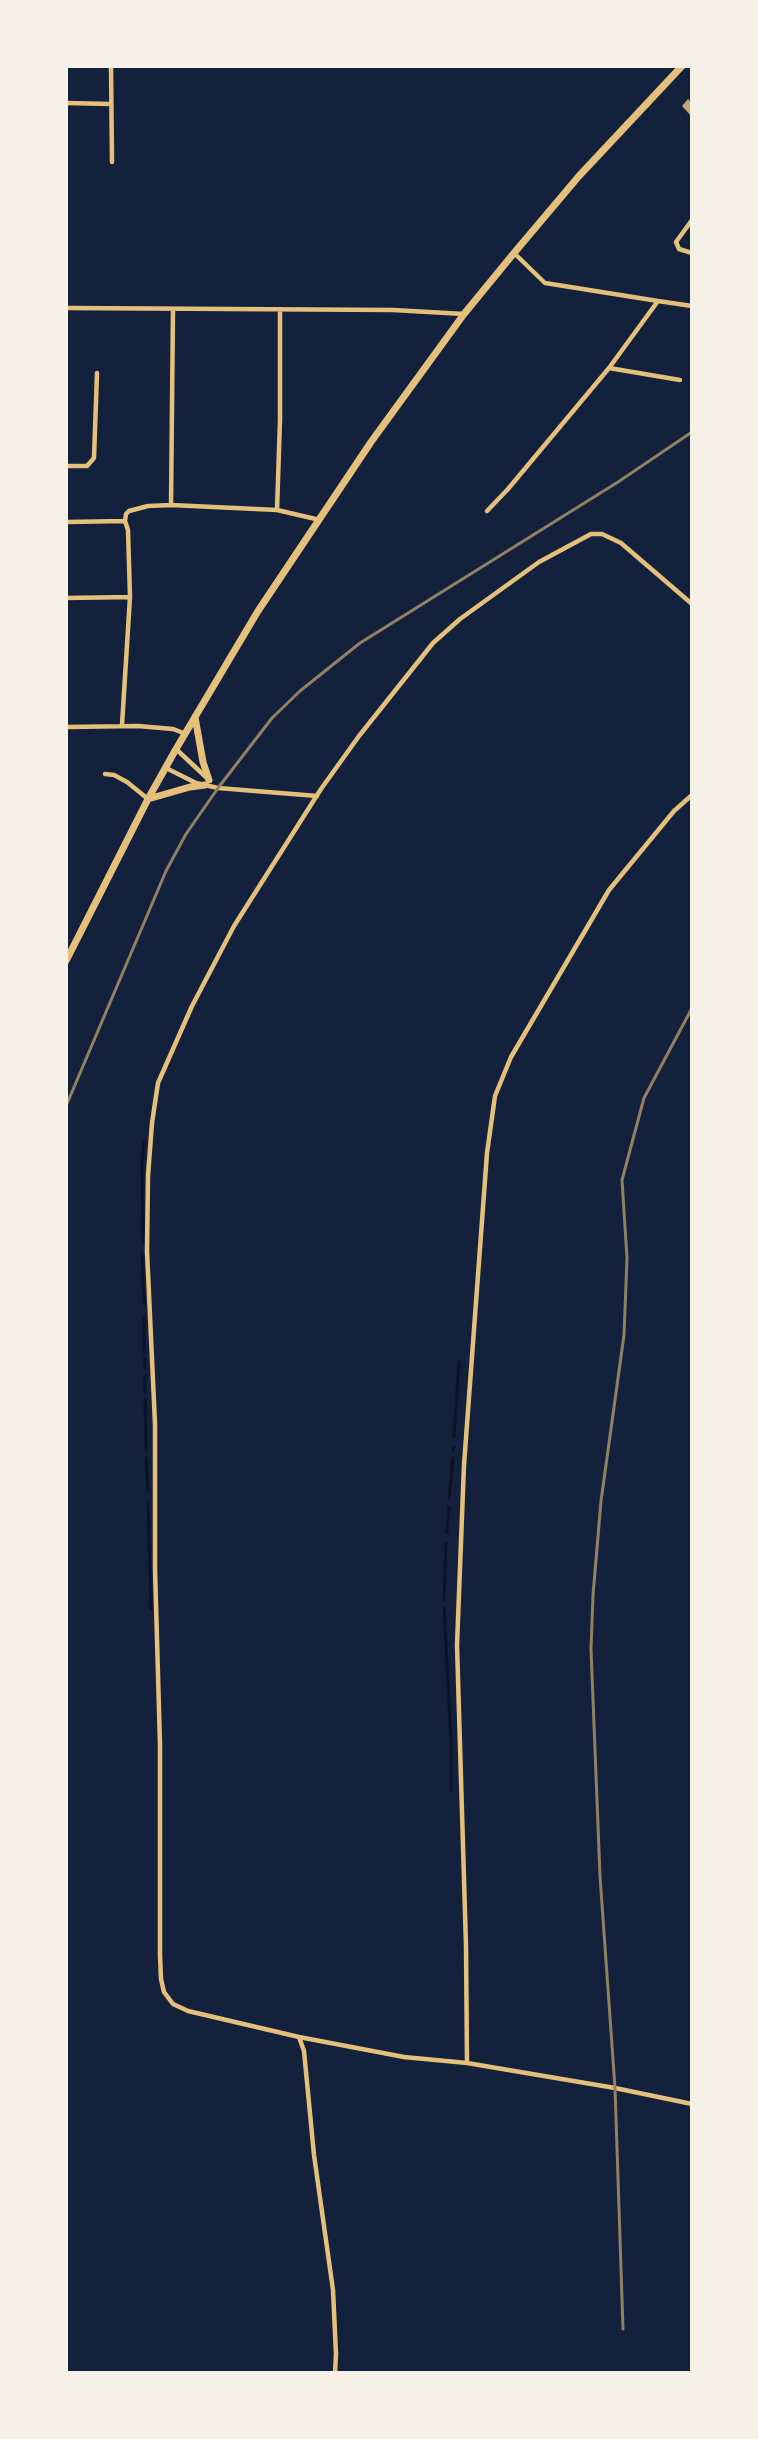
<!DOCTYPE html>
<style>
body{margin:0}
#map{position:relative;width:758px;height:2439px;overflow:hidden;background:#14213d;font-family:"PT Serif",serif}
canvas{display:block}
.frame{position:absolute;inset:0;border:68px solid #f6f1e7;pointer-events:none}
</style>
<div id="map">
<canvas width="758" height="2439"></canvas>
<div class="frame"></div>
</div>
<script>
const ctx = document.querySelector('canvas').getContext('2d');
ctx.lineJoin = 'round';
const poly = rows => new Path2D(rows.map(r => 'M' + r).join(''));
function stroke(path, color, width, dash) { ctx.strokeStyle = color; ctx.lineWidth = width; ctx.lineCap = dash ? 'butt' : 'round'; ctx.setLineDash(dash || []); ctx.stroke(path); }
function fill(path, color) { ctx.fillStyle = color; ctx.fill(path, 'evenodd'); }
stroke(poly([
 [143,1243,142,1164,144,1141],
 [142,1254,144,1304],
 [144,1317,144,1352],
 [145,1368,145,1358],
 [145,1391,145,1377],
 [145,1399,146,1450],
 [454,1437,459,1362],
 [453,1450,454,1448],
 [146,1458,148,1491],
 [449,1498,453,1458],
 [148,1502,151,1609],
 [447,1533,449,1507],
 [444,1600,446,1544],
 [444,1608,451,1741,451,1791]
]), '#0b132b', 3);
fill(poly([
 [688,99,692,103,692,117,682,106]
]), '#c6a872');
stroke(poly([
 [111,66,112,162],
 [66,103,111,104],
 [692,220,676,242,679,249,692,253],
 [514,253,545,283,658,301],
 [66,308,393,310,464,314],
 [609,368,680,380],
 [66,466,87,466,94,458,97,373],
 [171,505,173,309],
 [277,510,280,420,280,309],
 [487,511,508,489,609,368,658,301,692,306],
 [66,522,125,521,126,514,129,511,148,506,171,505,277,510,320,520],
 [66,598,130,597],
 [692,604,621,543,602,534,591,534,539,562,460,619,433,643,359,736,321,789,234,926,192,1006,158,1083,152,1123,148,1176,147,1251,155,1424,155,1569,160,1745,160,1955,161,1979,164,1992,173,2004,188,2011,299,2037,404,2057,467,2063,615,2088,692,2104],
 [122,725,130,597,128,530,125,521],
 [66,727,138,726,173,729,186,734],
 [176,749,208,779],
 [166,768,196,783,218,788,317,796],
 [105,774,114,775,127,782,148,799],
 [299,2037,304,2051,314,2155,333,2290,336,2354,335,2373],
 [467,2063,466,1946,457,1645,464,1465,487,1153,495,1096,511,1057,609,890,674,811,692,795]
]), '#e5c07b', 4.5);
stroke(poly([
 [195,717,203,762,209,780],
 [148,799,190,787,205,785],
 [66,961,148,799,176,749,258,611,371,442,464,314,514,253,579,176,682,66]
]), '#e5c07b', 7);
stroke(poly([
 [66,1106,166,871,186,834,218,788,272,718,300,691,360,643,618,482,692,432],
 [623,2329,615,2088,600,1876,591,1649,593,1595,601,1501,624,1335,627,1258,622,1180,644,1098,692,1008]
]), '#918062', 3);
</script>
